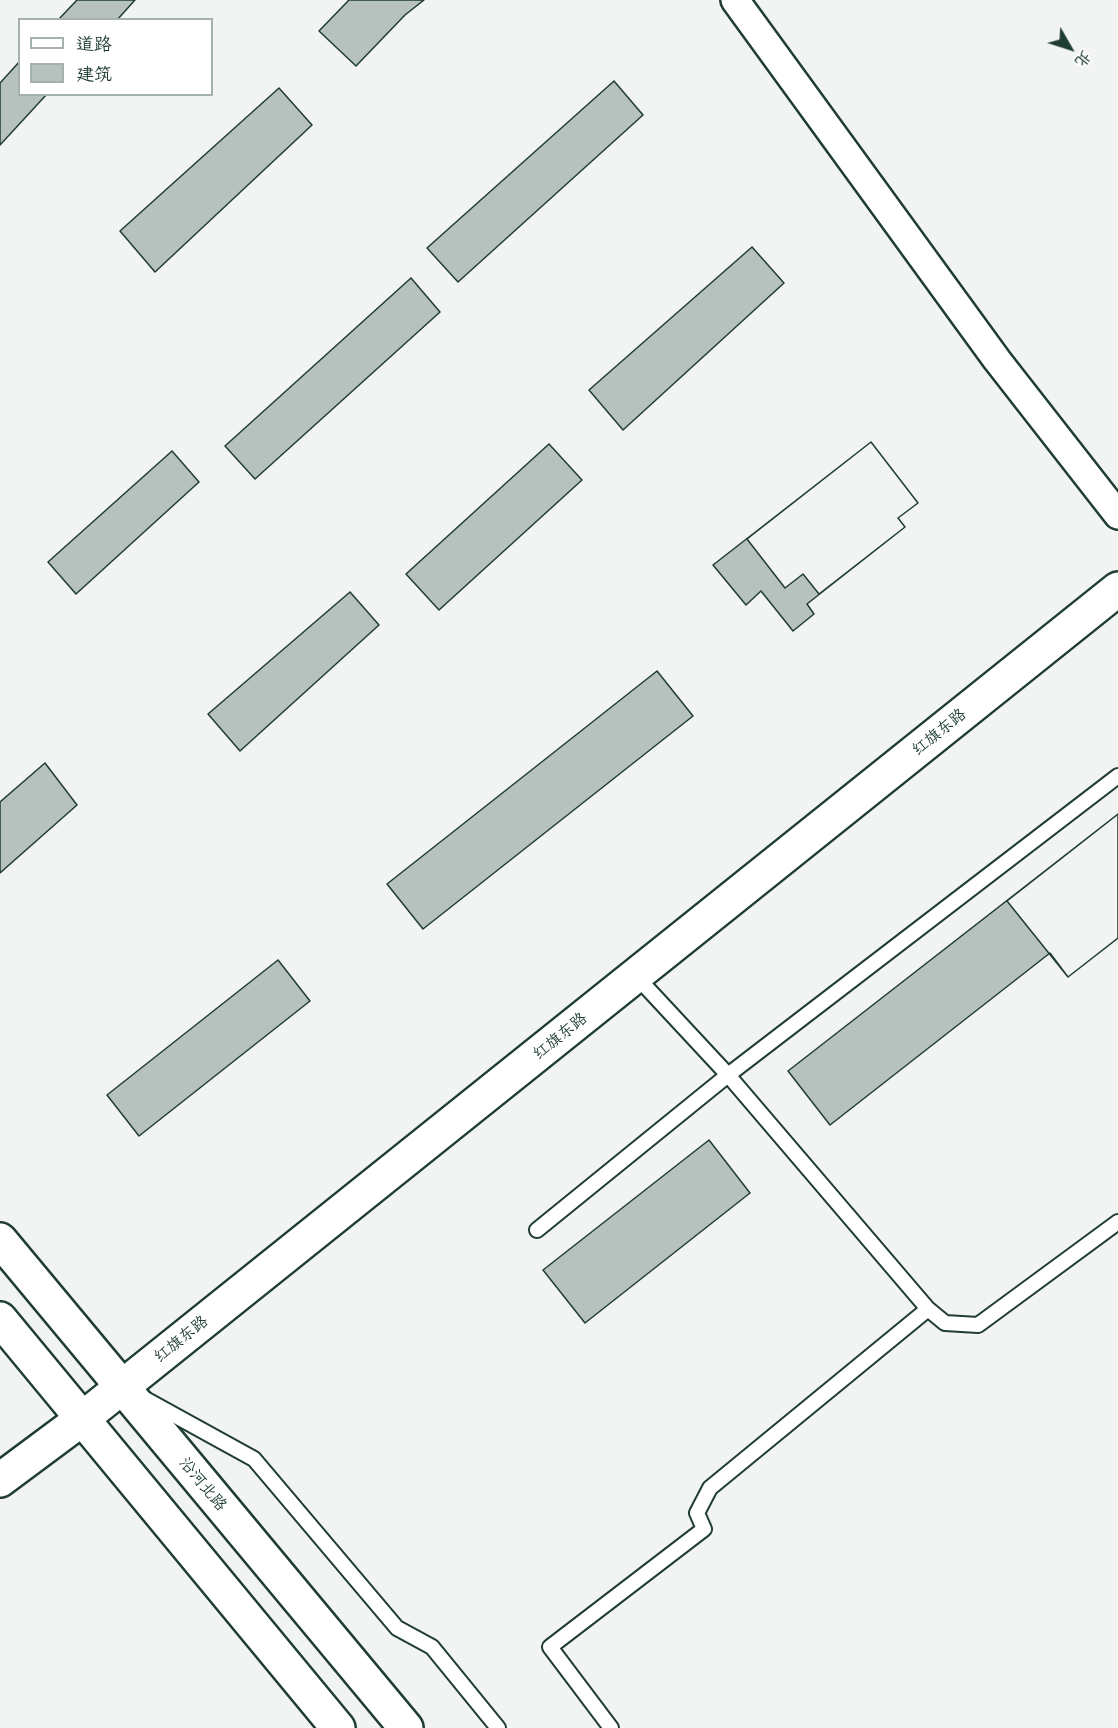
<!DOCTYPE html>
<meta charset="utf-8">
<style>
body{margin:0}
#map{position:relative;width:1118px;height:1728px;overflow:hidden;background:#f2f3f3;font-family:Mali,"LXGW WenKai TC",sans-serif}
canvas{display:block}
.legend{position:absolute;left:18px;top:18px;width:195px;height:78px;box-sizing:border-box;background:#fff;border:2px solid #a5b1ae;margin:0;padding:8px 10px;list-style:none;font-size:18px;color:#1f3d34}
.legend li{display:flex;align-items:center;gap:12px;height:30px}
.legend b{width:30px;border:2px solid #a5b1ae}
.north{position:absolute;left:1040px;top:18px;width:60px;height:60px;-webkit-text-stroke:4px #fff;paint-order:stroke;rotate:129deg;font-size:16px;font-weight:700;line-height:24px;text-align:center;color:#1f3d34}
.north::after{content:'';display:block;margin:auto;width:21px;height:27px;background:#1f3d34;clip-path:polygon(50% 0,100% 100%,50% 72%,0 100%)}
</style>
<div id="map">
<canvas width="1118" height="1728"></canvas>
<ul class="legend">
<li><b style="height:8px;background:#fff"></b>道路</li>
<li><b style="height:16px;background:#b7c1bd"></b>建筑</li>
</ul>
<div class="north">北</div>
</div>
<script>
const ctx = document.querySelector('canvas').getContext('2d');
ctx.lineJoin = 'round';
function fill(path, color) { ctx.fillStyle = color; ctx.fill(path, 'evenodd'); }
const poly = rows => new Path2D(rows.map(r => 'M' + r).join(''));
function stroke(path, color, width, dash) { ctx.strokeStyle = color; ctx.lineWidth = width; ctx.lineCap = dash ? 'butt' : 'round'; ctx.setLineDash(dash || []); ctx.stroke(path); }
function write(font, color, halo, rows, align = 'center') {
  ctx.font = font + ' Mali,"LXGW WenKai TC",sans-serif'; ctx.lineWidth = 5; ctx.setLineDash([]); ctx.textBaseline = 'middle'; ctx.strokeStyle = halo; ctx.fillStyle = color; for (const [text, x, y, turn = 0] of rows) {
    ctx.save(); ctx.translate(x, y); ctx.rotate((+turn || 0) * Math.PI / 180); ctx.textAlign = isNaN(turn) ? turn : align; if (halo) ctx.strokeText(text, 0, 0); ctx.fillText(text, 0, 0); ctx.restore();
  }
}
const building = poly([
 [77,0,135,0,117,20,58,20,77,0],
 [349,0,424,0,405,15,356,66,319,31,349,0],
 [20,61,20,94,47,94,0,145,0,83,20,61],
 [614,81,643,115,458,282,427,248,614,81],
 [279,88,312,125,155,272,120,231,279,88],
 [752,247,784,283,623,430,589,390,752,247],
 [411,278,440,312,255,479,225,446,411,278],
 [871,442,918,503,898,518,905,527,819,594,803,574,785,588,747,539,871,442],
 [871,442,918,503,898,518,905,527,807,604,814,614,793,631,761,591,746,605,713,565,871,442],
 [549,444,582,480,439,610,406,574,549,444],
 [172,451,199,482,76,594,48,562,172,451],
 [350,592,379,625,240,751,208,714,350,592],
 [657,671,693,716,423,929,387,884,657,671],
 [45,763,77,805,0,873,0,802,45,763],
 [1118,814,1118,938,1068,977,1050,953,830,1125,788,1071,1118,814],
 [1118,814,1118,938,1068,977,1007,901,1118,814],
 [278,960,310,1001,139,1136,107,1095,278,960],
 [709,1140,750,1193,585,1323,543,1270,709,1140]
]);
fill(building, '#b7c1bd');
stroke(building, '#1f3d34', 1.5);
const service = poly([
 [635,975,728,1075,928,1309,945,1323,978,1325,1118,1222],
 [537,1230,728,1075,1118,776],
 [145,1399,254,1459,397,1628,432,1647,498,1728],
 [611,1728,550,1647,704,1529,697,1513,710,1488,928,1309]
]);
const minor = poly([
 [735,0,997,360,1118,515]
]);
const tertiary = poly([
 [0,1480,82,1419,1118,589]
]);
const secondary = poly([
 [0,1240,406,1728],
 [0,1319,338,1728]
]);
stroke(service, '#1f3d34', 18);
stroke(minor, '#1f3d34', 32);
stroke(tertiary, '#1f3d34', 38);
stroke(secondary, '#1f3d34', 38);
stroke(service, '#fff', 14);
stroke(minor, '#fff', 27);
stroke(tertiary, '#fff', 33);
stroke(secondary, '#fff', 33);
write('16px', '#1f3d34', '#fff', [
 ["红旗东路",939,732,-39],
 ["红旗东路",560,1036,-39],
 ["红旗东路",181,1339,-39],
 ["沿河北路",203,1484,50]
]);
</script>
